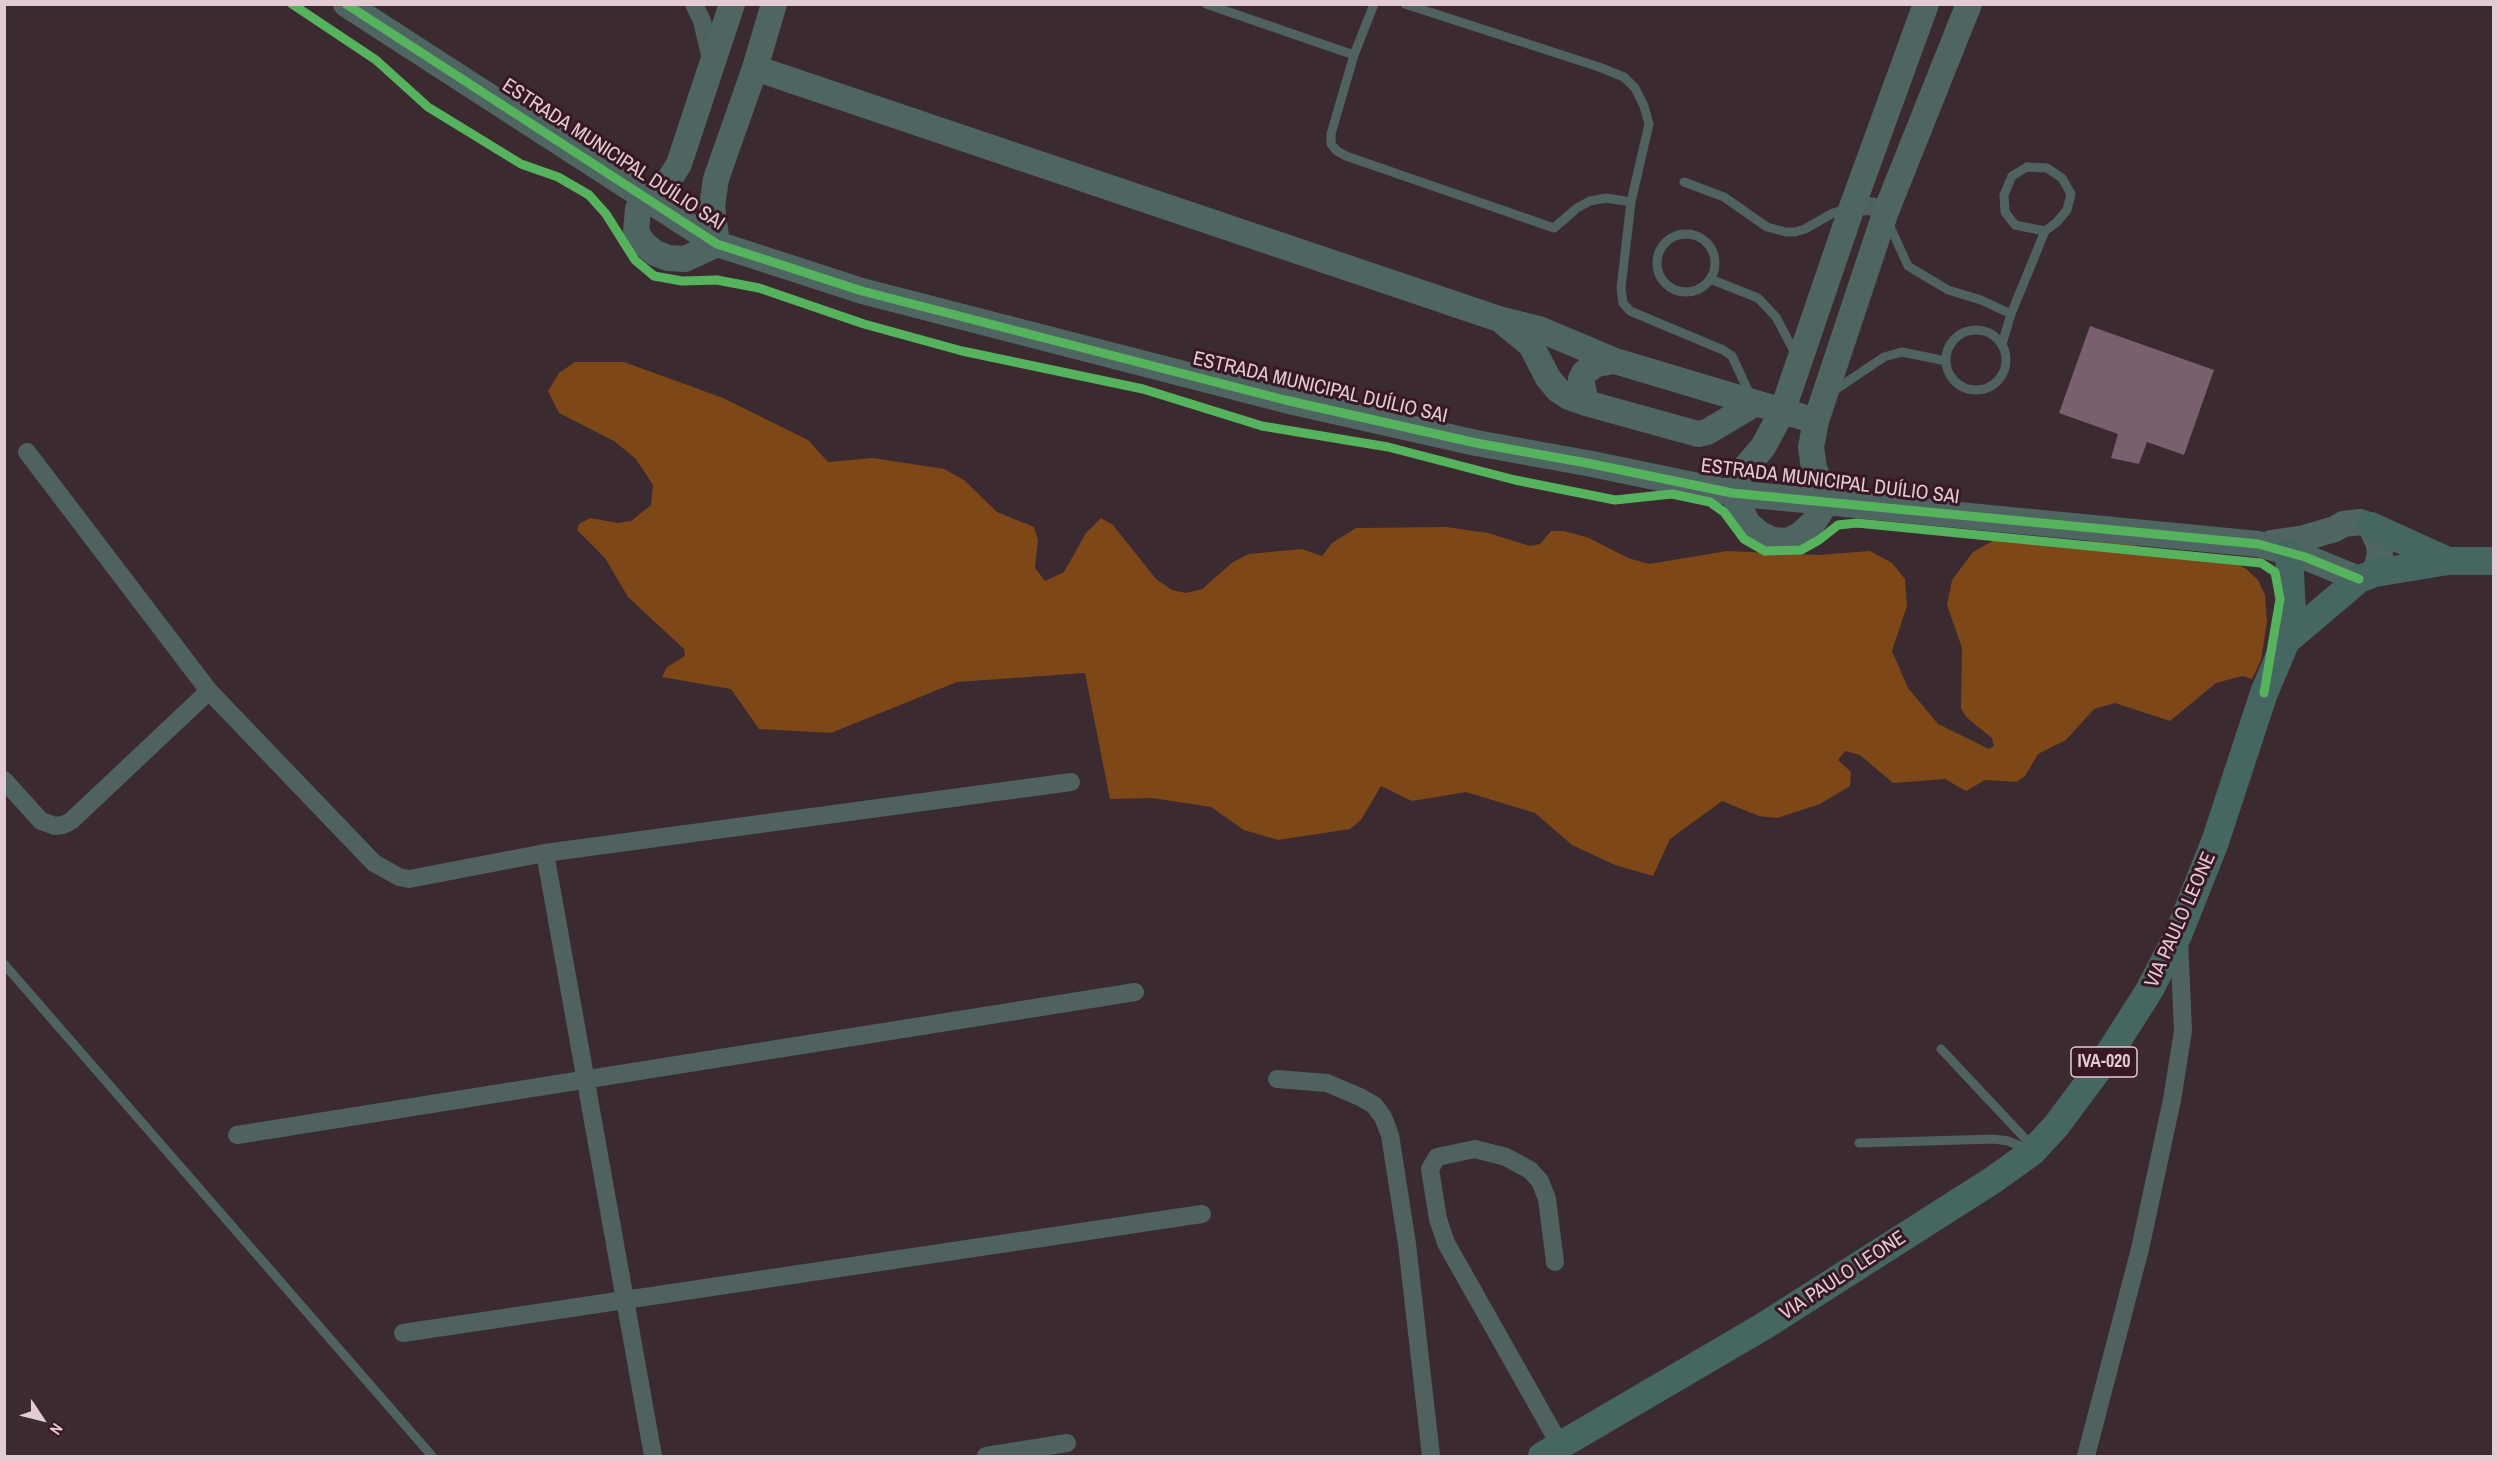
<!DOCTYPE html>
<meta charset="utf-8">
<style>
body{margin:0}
#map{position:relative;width:2498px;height:1461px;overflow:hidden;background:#3c2a31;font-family:"Archivo Narrow",sans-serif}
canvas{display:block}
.frame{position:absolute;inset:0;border:6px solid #e2cbd2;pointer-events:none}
.north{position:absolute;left:12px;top:1389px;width:60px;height:60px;-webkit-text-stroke:4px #391825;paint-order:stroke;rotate:125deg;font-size:16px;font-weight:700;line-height:24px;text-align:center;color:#e2cbd2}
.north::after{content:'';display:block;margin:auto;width:21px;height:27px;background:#e2cbd2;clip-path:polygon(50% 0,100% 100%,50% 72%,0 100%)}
</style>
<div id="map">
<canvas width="2498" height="1461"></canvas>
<div class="frame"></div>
<div class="north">N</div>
</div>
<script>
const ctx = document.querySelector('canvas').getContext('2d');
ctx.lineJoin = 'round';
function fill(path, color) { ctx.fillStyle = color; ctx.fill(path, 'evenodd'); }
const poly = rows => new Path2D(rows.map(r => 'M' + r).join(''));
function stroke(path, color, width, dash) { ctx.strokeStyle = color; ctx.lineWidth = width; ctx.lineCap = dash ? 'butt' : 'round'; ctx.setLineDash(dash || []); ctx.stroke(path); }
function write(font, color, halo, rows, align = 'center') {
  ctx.font = font + ' "Archivo Narrow",sans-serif'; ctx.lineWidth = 6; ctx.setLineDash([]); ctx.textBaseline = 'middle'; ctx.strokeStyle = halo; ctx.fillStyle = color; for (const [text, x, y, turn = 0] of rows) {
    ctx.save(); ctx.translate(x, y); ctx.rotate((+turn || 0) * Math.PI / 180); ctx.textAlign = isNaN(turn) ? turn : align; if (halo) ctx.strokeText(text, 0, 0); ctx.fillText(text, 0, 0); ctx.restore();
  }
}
fill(poly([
 [575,362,624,362,723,398,808,440,828,462,873,458,944,469,964,480,997,512,1034,527,1038,540,1035,568,1045,581,1064,572,1086,533,1101,518,1113,525,1156,579,1172,590,1186,593,1202,589,1233,562,1249,554,1302,549,1322,556,1332,543,1356,528,1446,527,1488,533,1530,546,1540,544,1551,531,1564,531,1589,538,1628,558,1649,564,1727,551,1818,555,1870,551,1892,563,1905,579,1907,606,1892,651,1908,688,1938,724,1989,749,1994,746,1992,738,1966,717,1961,708,1962,648,1947,605,1952,580,1973,552,1996,539,2122,542,2165,554,2225,559,2245,568,2258,580,2265,595,2267,622,2261,660,2252,679,2242,676,2216,683,2170,721,2115,703,2094,709,2066,740,2038,754,2025,776,2016,782,1985,780,1966,791,1945,779,1893,783,1860,755,1845,751,1838,760,1851,772,1850,786,1820,804,1777,818,1759,816,1722,801,1670,839,1653,876,1615,865,1572,845,1535,813,1466,792,1412,801,1381,786,1361,820,1350,829,1278,840,1244,830,1211,807,1152,798,1110,799,1085,673,957,682,831,733,759,729,731,689,662,677,667,667,685,656,684,649,628,597,605,558,577,530,579,524,590,518,618,523,631,521,651,505,653,485,636,459,614,441,559,413,548,391,559,373]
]), '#7d4718');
fill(poly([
 [2090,326,2214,370,2184,455,2147,442,2139,464,2111,458,2118,434,2059,413]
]), '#78606f');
stroke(poly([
 [1206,4,1354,55,1374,4],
 [1405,4,1599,67,1624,77,1635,88,1644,106,1649,124,1631,202,1621,288,1623,303,1630,311,1723,350,1732,356,1751,397],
 [1354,55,1331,134,1331,144,1337,151,1346,156,1554,228,1577,208,1590,201,1606,198,1631,202],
 [2027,167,2047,168,2062,178,2071,194,2067,210,2057,222,2045,231,2015,225,2005,212,2004,195,2012,176,2027,167],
 [1684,182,1724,197,1767,227,1786,232,1795,232,1805,229,1833,213,1847,209],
 [1888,222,1908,266,1948,290,1981,300,2011,314],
 '1657 263a29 29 0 1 1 58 0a29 29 0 1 1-58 0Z',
 [1710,279,1758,298,1776,317,1796,355],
 '1946 360a30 30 0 1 1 60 0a30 30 0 1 1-60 0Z',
 [2002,344,2011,314,2045,231],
 [1832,392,1884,357,1902,352,1946,361],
 [4,964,432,1456],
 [1941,1049,2033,1147],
 [1859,1143,1994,1139,2008,1141,2027,1149]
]), '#4f6260', 9);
stroke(poly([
 [694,4,702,21,712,63],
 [1852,207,1868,206,1880,208,1885,214],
 [27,452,209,691,374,863,399,877,409,879,545,853,1071,782],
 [4,780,41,821,55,826,63,825,71,821,209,691],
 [545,853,653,1456],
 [1277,1079,1327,1083,1360,1097,1374,1105,1383,1117,1390,1135,1407,1244,1431,1456],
 [237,1135,1135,992],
 [1555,1262,1547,1199,1540,1181,1530,1170,1506,1157,1475,1149,1437,1157,1430,1169,1438,1219,1446,1243,1560,1445],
 [403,1333,1202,1214],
 [986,1456,1067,1443],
 [2086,1456,2140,1249,2172,1100,2183,1031,2179,939]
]), '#4f6260', 18);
stroke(poly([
 [346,4,717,244,862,291,1285,400,1476,443,1592,464,1732,493,2258,544,2305,557,2359,579],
 [732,4,679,164,666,185,638,209,636,232,643,243,655,253,668,258,685,259,717,244,712,206,716,179,755,68,774,4],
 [755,68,1499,319,1539,329,1615,361,1816,421],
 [1504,323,1531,345,1548,378,1558,390,1569,397,1586,403,1698,434,1707,432,1754,404],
 [1586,403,1581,379,1584,373,1596,364,1615,361],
 [1827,501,1813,523,1800,535,1787,541,1772,540,1760,534,1748,524,1732,493,1740,474,1763,447,1782,412,1852,207,1926,4],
 [1827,501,1814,468,1811,447,1816,421,1885,214,1969,4],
 [2271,543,2304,538,2335,529,2343,524,2360,522,2371,526,2379,545,2380,554,2375,573]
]), '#4f6562', 26);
stroke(poly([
 [2371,526,2448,561],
 [2286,641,2292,612,2289,553],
 [1542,1456,1764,1326,1993,1180,2032,1152,2056,1126,2103,1063,2149,991,2178,935,2215,842,2264,693,2286,641,2359,579,2375,573,2448,561,2494,561]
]), '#456661', 28);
stroke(poly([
 [292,4,376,60,428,107,521,164,558,177,589,195,606,214,635,260,654,276,682,281,717,280,759,288,864,324,962,351,1143,389,1262,426,1388,447,1515,480,1615,500,1672,494,1710,502,1724,512,1744,539,1765,551,1801,550,1819,540,1838,525,1857,523,2261,563,2275,572,2280,599,2264,693],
 [346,4,717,244,862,291,1285,400,1476,443,1592,464,1732,493,2258,544,2305,557,2359,579]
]), '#56b35d', 9);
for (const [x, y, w] of [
 [2104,1062,66]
]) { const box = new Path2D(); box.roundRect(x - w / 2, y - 15, w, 30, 4.5); ctx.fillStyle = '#391825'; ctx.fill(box); stroke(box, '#e2cbd2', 1.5); }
write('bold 18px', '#e2cbd2', null, [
 ["IVA-020",2104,1062]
]);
write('20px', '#e2cbd2', '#391825', [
 ["ESTRADA MUNICIPAL DUÍLIO SAI",613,155,33],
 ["ESTRADA MUNICIPAL DUÍLIO SAI",1320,388,13],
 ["ESTRADA MUNICIPAL DUÍLIO SAI",1830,482,7],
 ["VIA PAULO LEONE",2181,920,-66],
 ["VIA PAULO LEONE",1843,1276,-33]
]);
</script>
